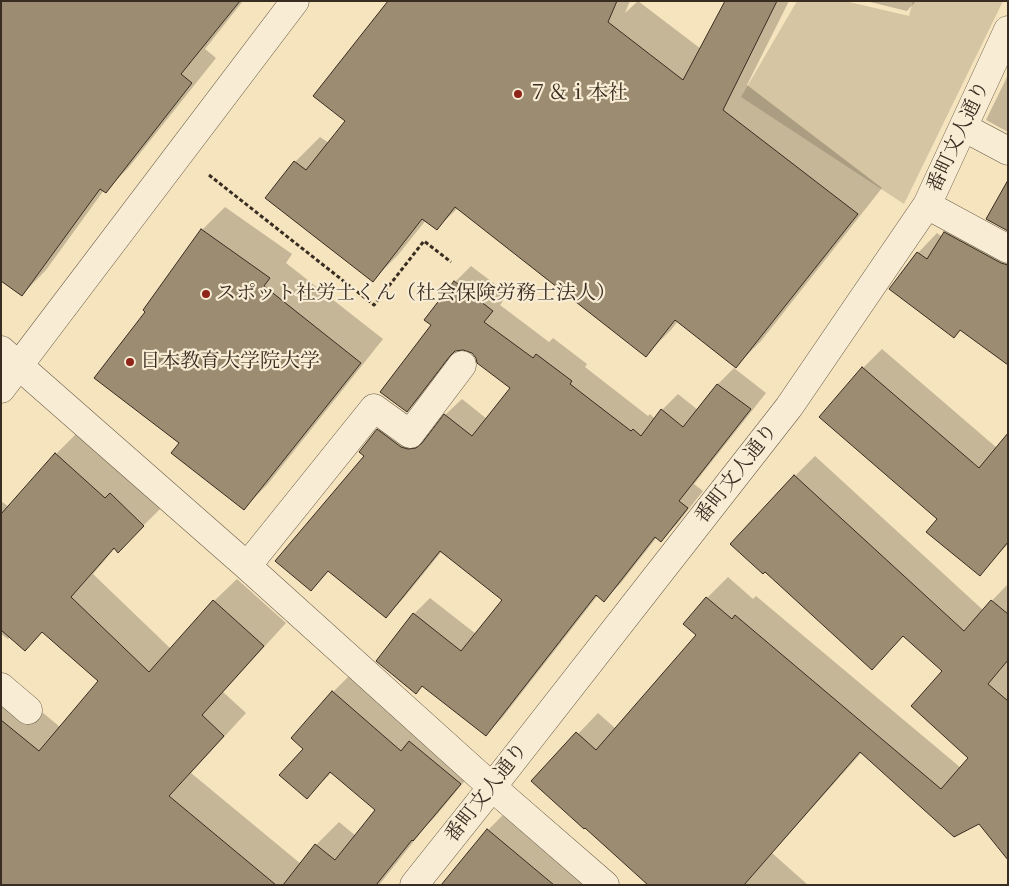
<!DOCTYPE html>
<meta charset="utf-8">
<style>
body{margin:0}
#map{position:relative;width:1009px;height:886px;overflow:hidden;background:#f5e4bd;font-family:"Gentium Book Plus",serif}
canvas{display:block}
.frame{position:absolute;inset:0;border:2px solid #392c21;pointer-events:none}
</style>
<div id="map">
<canvas width="1009" height="886"></canvas>
<div class="frame"></div>
</div>
<script>
const ctx = document.querySelector('canvas').getContext('2d');
ctx.lineJoin = 'round';
function fill(path, color) { ctx.fillStyle = color; ctx.fill(path, 'evenodd'); }
const poly = rows => new Path2D(rows.map(r => 'M' + r).join(''));
function stroke(path, color, width, dash) { ctx.strokeStyle = color; ctx.lineWidth = width; ctx.lineCap = dash ? 'butt' : 'round'; ctx.setLineDash(dash || []); ctx.stroke(path); }
function write(font, color, halo, rows, align = 'center') {
  ctx.font = font + ' "Gentium Book Plus","Noto Serif JP",serif'; ctx.lineWidth = 4.5; ctx.setLineDash([]); ctx.textBaseline = 'middle'; ctx.strokeStyle = halo; ctx.fillStyle = color; for (const [text, x, y, turn = 0] of rows) {
    ctx.save(); ctx.translate(x, y); ctx.rotate((+turn || 0) * Math.PI / 180); ctx.textAlign = isNaN(turn) ? turn : align; if (halo) ctx.strokeText(text, 0, 0); ctx.fillText(text, 0, 0); ctx.restore();
  }
}
fill(poly([
 [797,1,845,1,909,16,913,1,1003,1,904,204,741,97]
]), '#d5c5a2');
fill(poly([
 [1,1,243,1,205,49,216,58,129,167,105,192,104,190,46,270,22,295],
 [389,1,630,1,625,13,638,1,701,49,726,1,789,1,747,85,882,188,761,341,736,366,678,321,671,330,646,355,458,208,437,228,426,220,398,255,373,280,267,198,295,162,320,137,329,143,347,121],
 [866,1,916,1,907,11],
 [1008,75,1008,132,986,120],
 [225,207,292,254,286,263,383,339,267,485,244,508,181,443,147,312,144,310,202,230],
 [964,213,1008,240,1008,363,961,330,954,336,918,253,937,233,942,237,945,233],
 [471,266,508,294,500,305,549,342,553,338,587,364,585,367,648,416,650,414,655,419,662,410,678,394,698,410,718,384,734,368,766,393,694,484,703,491,677,524,661,540,657,537,620,584,604,600,598,595,502,718,486,734,414,614,430,598,476,634,503,600,442,551,402,600,386,616,329,570,310,589,378,430,394,414,425,434,432,433,445,415,462,399,487,419,512,387,477,358,473,352,464,348,457,349,423,395,407,411,433,325,455,282],
 [882,349,997,448,1008,435,1008,544,980,574,938,519,863,368],
 [78,432,166,503,118,551,115,548,93,574,171,649,214,601,237,579,286,623,223,692,246,713,191,773,301,864,316,845,339,822,356,836,377,810,332,772,307,797,305,748,293,738,333,692,356,669,482,760,435,817,426,826,379,885,1,885,1,678,60,727,100,681,43,631,25,649,11,636,8,639,1,634,1,501,9,507,56,454],
 [815,456,983,610,1008,584,1008,858,979,823,862,752,772,853,808,885,650,885,533,781,598,713,616,729,698,635,685,624,707,598,728,577,753,599,756,596,961,768,970,758,943,671,904,635,872,668,795,476],
 [508,810,599,885,443,885,488,830]
]), '#0003');
const building = poly([
 [1,1,240,1,181,74,192,83,106,193,100,189,22,296,1,281,1,1],
 [388,1,617,1,608,22,683,80,725,1,777,1,723,110,858,214,736,368,675,320,646,357,455,207,437,230,422,219,373,282,265,198,294,161,306,170,345,121,313,96,388,1],
 [1008,180,1008,231,986,219,1008,180],
 [201,229,270,278,264,286,361,363,244,510,171,453,179,443,94,378,145,312,143,310,201,229],
 [944,232,1001,263,1008,265,1008,365,960,330,954,338,889,289,917,252,927,259,944,232],
 [454,281,493,311,484,322,533,358,536,354,572,381,570,384,631,431,633,429,641,436,661,409,683,427,717,384,751,409,679,501,688,508,661,542,655,537,604,602,596,595,486,736,422,686,416,694,376,661,413,613,461,651,502,600,440,551,386,618,328,571,311,591,275,561,364,456,359,452,377,429,401,447,408,449,416,448,422,443,444,414,472,436,510,388,477,363,476,358,472,353,463,350,455,351,450,356,407,412,380,392,431,325,424,320,454,281],
 [862,367,979,468,1008,433,1008,542,980,576,926,532,937,519,819,417,862,367],
 [55,453,105,498,110,493,144,526,118,553,114,548,71,597,149,672,213,600,264,646,202,715,224,736,169,796,276,885,1,885,1,720,39,751,98,681,42,632,25,651,1,630,1,514,55,453],
 [794,475,964,631,991,600,1008,614,1008,660,988,684,1008,701,1008,860,979,824,954,837,860,752,744,885,648,885,585,828,584,829,531,781,576,732,596,750,696,635,683,624,706,597,732,619,735,615,941,789,968,758,911,706,942,671,903,636,872,670,765,572,763,574,730,544,794,475],
 [332,691,401,751,409,741,461,784,413,841,412,840,376,885,283,885,315,844,335,860,375,810,330,772,307,799,279,775,303,749,291,738,332,691],
 [487,829,554,885,441,885,487,829]
]);
fill(building, '#9b8c72');
stroke(building, '#392c21', 1);
const minor = poly([
 [963,127,1008,151],
 [927,205,1008,249],
 [1,350,247,566,492,787,605,885],
 [1,389,295,1],
 [247,566,374,408,410,434,462,365],
 [1,687,28,710],
 [414,885,492,787,789,407,927,205,1008,30]
]);
stroke(minor, '#685a48', 29);
stroke(poly([
 [209,175,374,305,424,241,451,262]
]), '#392c21', 3, [4, 2.5]);
stroke(minor, '#f8edd4', 28);
for (const [x, y, r, color] of [
 [518,94,5,"#8f2418"],
 [206,294,5,"#8f2418"],
 [130,362,5,"#8f2418"]
]) { const dot = new Path2D(); dot.arc(x, y, r, 0, 2 * Math.PI); ctx.fillStyle = color; ctx.fill(dot); stroke(dot, '#f8edd4', 2); }
write('20px', '#392c21', '#f8edd4', [
 ["７＆ｉ本社",528,94],
 ["スポット社労士くん（社会保険労務士法人）",216,294],
 ["日本教育大学院大学",140,362]
], 'left');
write('20px', '#392c21', '#f8edd4', [
 ["番町文人通り",959,137,-65],
 ["番町文人通り",737,474,-52],
 ["番町文人通り",487,793,-52]
]);
</script>
